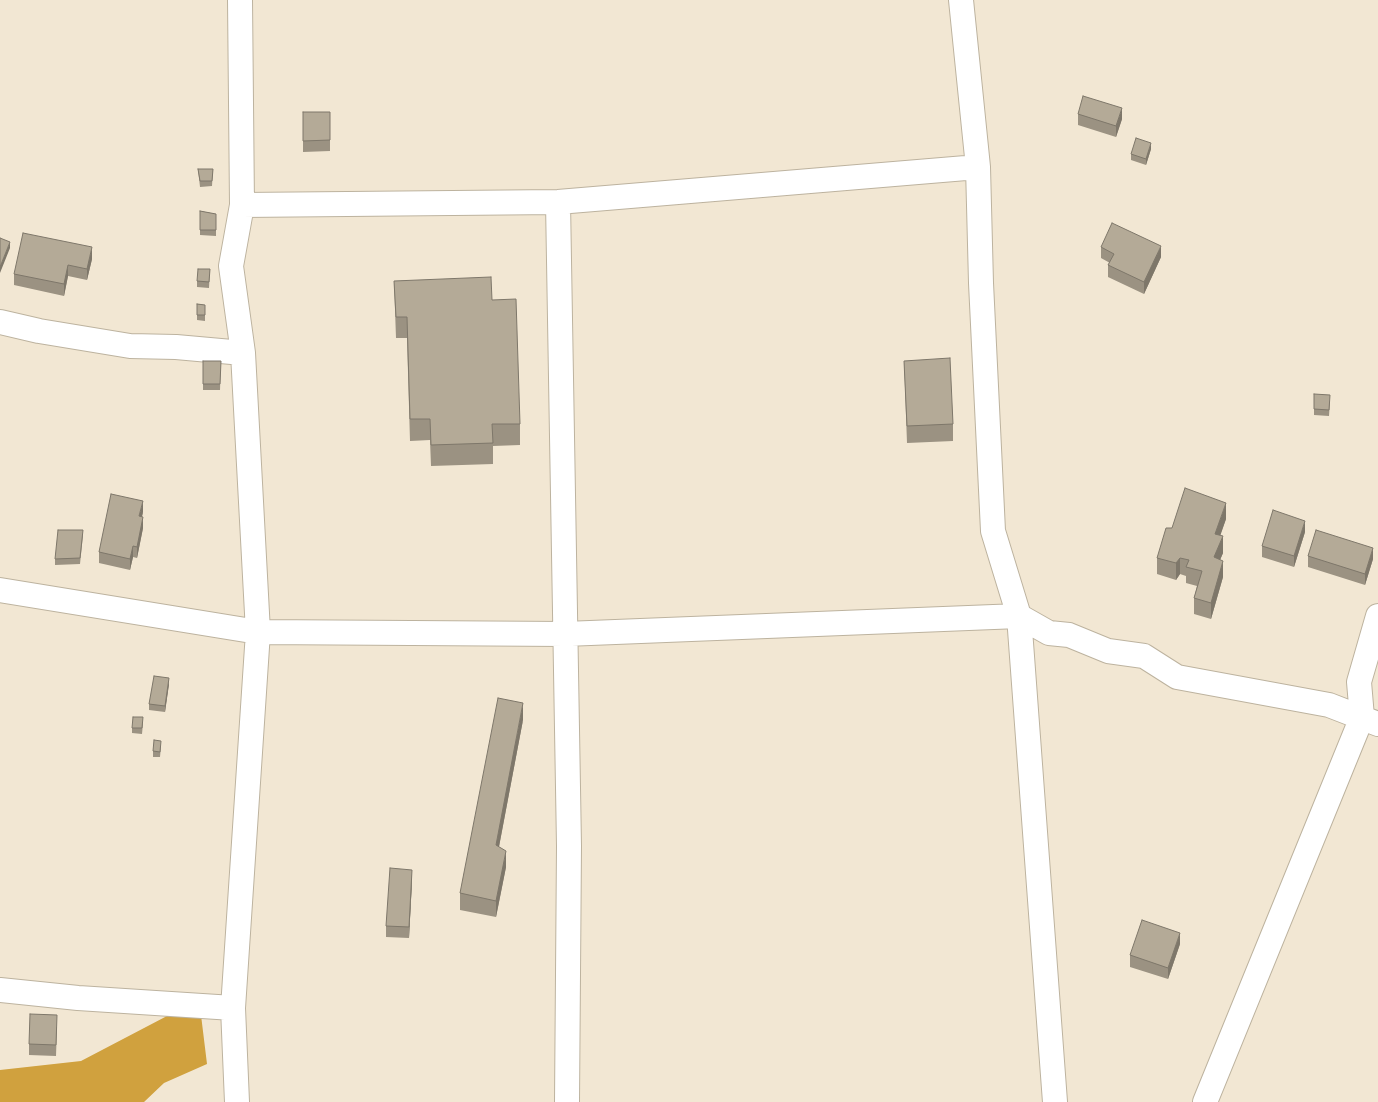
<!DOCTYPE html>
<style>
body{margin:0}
canvas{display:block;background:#f2e7d3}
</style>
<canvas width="1378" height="1102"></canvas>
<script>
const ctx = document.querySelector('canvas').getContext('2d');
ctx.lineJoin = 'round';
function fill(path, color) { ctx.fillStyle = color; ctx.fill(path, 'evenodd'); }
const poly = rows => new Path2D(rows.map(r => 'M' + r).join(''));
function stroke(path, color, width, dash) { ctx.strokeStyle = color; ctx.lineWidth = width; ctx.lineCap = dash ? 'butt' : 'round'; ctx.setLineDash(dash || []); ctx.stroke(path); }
fill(poly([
 [201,1015,207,1064,164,1083,144,1102,0,1102,0,1070,81,1061,167,1016]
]), '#d0a13e');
const street = poly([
 [961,0,978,167,981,283,993,531,1019,616,1055,1102],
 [558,202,569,846,567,1102],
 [242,205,558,202,978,167],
 [0,322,39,331,130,346,176,347,243,353],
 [0,590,258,632,565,634,1019,616,1049,633,1069,635,1108,651,1144,656,1177,677,1329,705,1378,724],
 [0,990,78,998,233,1008],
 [237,1102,233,1008,258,632,243,353,231,266,242,205,240,0],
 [1205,1102,1362,717,1359,682,1378,616]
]);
stroke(street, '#bdb39f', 26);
stroke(street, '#fff', 24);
fill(poly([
 [303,112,330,112,330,151,303,152],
 [1078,114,1122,119,1116,137,1078,125],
 [1151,149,1146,165,1131,160,1131,154],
 [198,169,213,169,212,186,200,187],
 [200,211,216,214,216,236,200,235],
 [1101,247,1161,257,1144,294,1108,277,1108,265,1110,263,1101,258],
 [92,259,87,280,68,276,64,296,14,285,14,274],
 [210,269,209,288,197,287,197,281],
 [394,281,492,300,520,424,520,445,493,446,493,464,431,466,430,440,410,441,407,338,396,338],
 [197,304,205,305,205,321,197,320],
 [203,361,221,361,220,390,203,390],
 [904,361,953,424,953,441,907,443],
 [1330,401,1329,416,1314,415,1314,409],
 [143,512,142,517,143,528,137,558,133,557,130,570,99,563,99,552],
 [1226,519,1220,535,1223,553,1220,560,1223,577,1211,619,1194,614,1194,598,1197,586,1186,583,1186,576,1180,574,1176,580,1157,574,1157,558,1172,528],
 [1305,532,1294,567,1262,557,1262,546],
 [83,535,80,564,55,565,55,559],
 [1308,556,1373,559,1365,585,1308,567],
 [169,684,165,712,149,710,149,704],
 [523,720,499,847,506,867,496,917,460,910,460,893],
 [143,723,142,734,132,733,132,728],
 [161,746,160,757,153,757,153,751],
 [412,881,409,938,386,937,386,926],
 [1180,944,1168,979,1130,967,1130,955],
 [57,1027,56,1056,29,1055,29,1044]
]), '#9b9282');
fill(poly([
 [1122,108,1122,119,1116,137,1116,126],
 [1151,143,1151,149,1146,165,1146,159],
 [10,242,10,248,0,273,0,267],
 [1161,246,1161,257,1144,294,1144,282],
 [92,247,92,259,87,280,87,269],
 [68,265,68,276,64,296,64,284],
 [143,501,143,512,139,528,139,516],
 [1226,503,1226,519,1215,551,1215,534],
 [143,517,143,528,137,558,137,547],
 [1305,521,1305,532,1294,567,1294,556],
 [1223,536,1223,553,1214,574,1214,557],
 [133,546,133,557,130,570,130,559],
 [1373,548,1373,559,1365,585,1365,574],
 [1180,558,1180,574,1176,580,1176,563],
 [1223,561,1223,577,1211,619,1211,603],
 [169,678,169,684,165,712,165,706],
 [523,703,523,720,496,862,496,845],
 [506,851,506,867,496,917,496,901],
 [412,870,412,881,409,938,409,927],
 [1180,933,1180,944,1168,979,1168,968]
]), '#7e776a');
const building = poly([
 [1083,96,1122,108,1116,126,1078,114,1083,96],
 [303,112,330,112,330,140,303,141,303,112],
 [1136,138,1151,143,1146,159,1131,154,1136,138],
 [198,169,213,169,212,181,200,181,198,169],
 [200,211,216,214,216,230,200,230,200,211],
 [1112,223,1161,246,1144,282,1108,265,1114,254,1101,247,1112,223],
 [23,233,92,247,87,269,68,265,64,284,14,274,23,233],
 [0,238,10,242,0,267,0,238],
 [198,269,210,269,209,282,197,281,198,269],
 [491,277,492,300,516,299,520,424,492,424,493,443,431,445,430,419,410,419,407,317,396,317,394,281,491,277],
 [197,304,205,305,205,315,197,315,197,304],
 [950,358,953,424,907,426,904,361,950,358],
 [203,361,221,361,220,384,203,384,203,361],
 [1314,394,1330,395,1329,410,1314,409,1314,394],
 [1185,488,1226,503,1215,534,1223,536,1214,557,1223,561,1211,603,1194,598,1202,571,1186,567,1189,560,1180,558,1176,563,1157,558,1166,528,1172,528,1185,488],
 [111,494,143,501,139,516,143,517,137,547,133,546,130,559,99,552,111,494],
 [1273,510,1305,521,1294,556,1262,546,1273,510],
 [58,530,83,530,80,558,55,559,58,530],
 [1316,530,1373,548,1365,574,1308,556,1316,530],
 [154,676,169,678,165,706,149,704,154,676],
 [498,698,523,703,496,845,506,851,496,901,460,893,498,698],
 [133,717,143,717,142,728,132,728,133,717],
 [154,740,161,741,160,752,153,751,154,740],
 [390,868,412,870,409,927,386,926,390,868],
 [1142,920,1180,933,1168,968,1130,955,1142,920],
 [30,1014,57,1015,56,1045,29,1044,30,1014]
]);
fill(building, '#b4aa97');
stroke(building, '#7e776a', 1);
</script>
